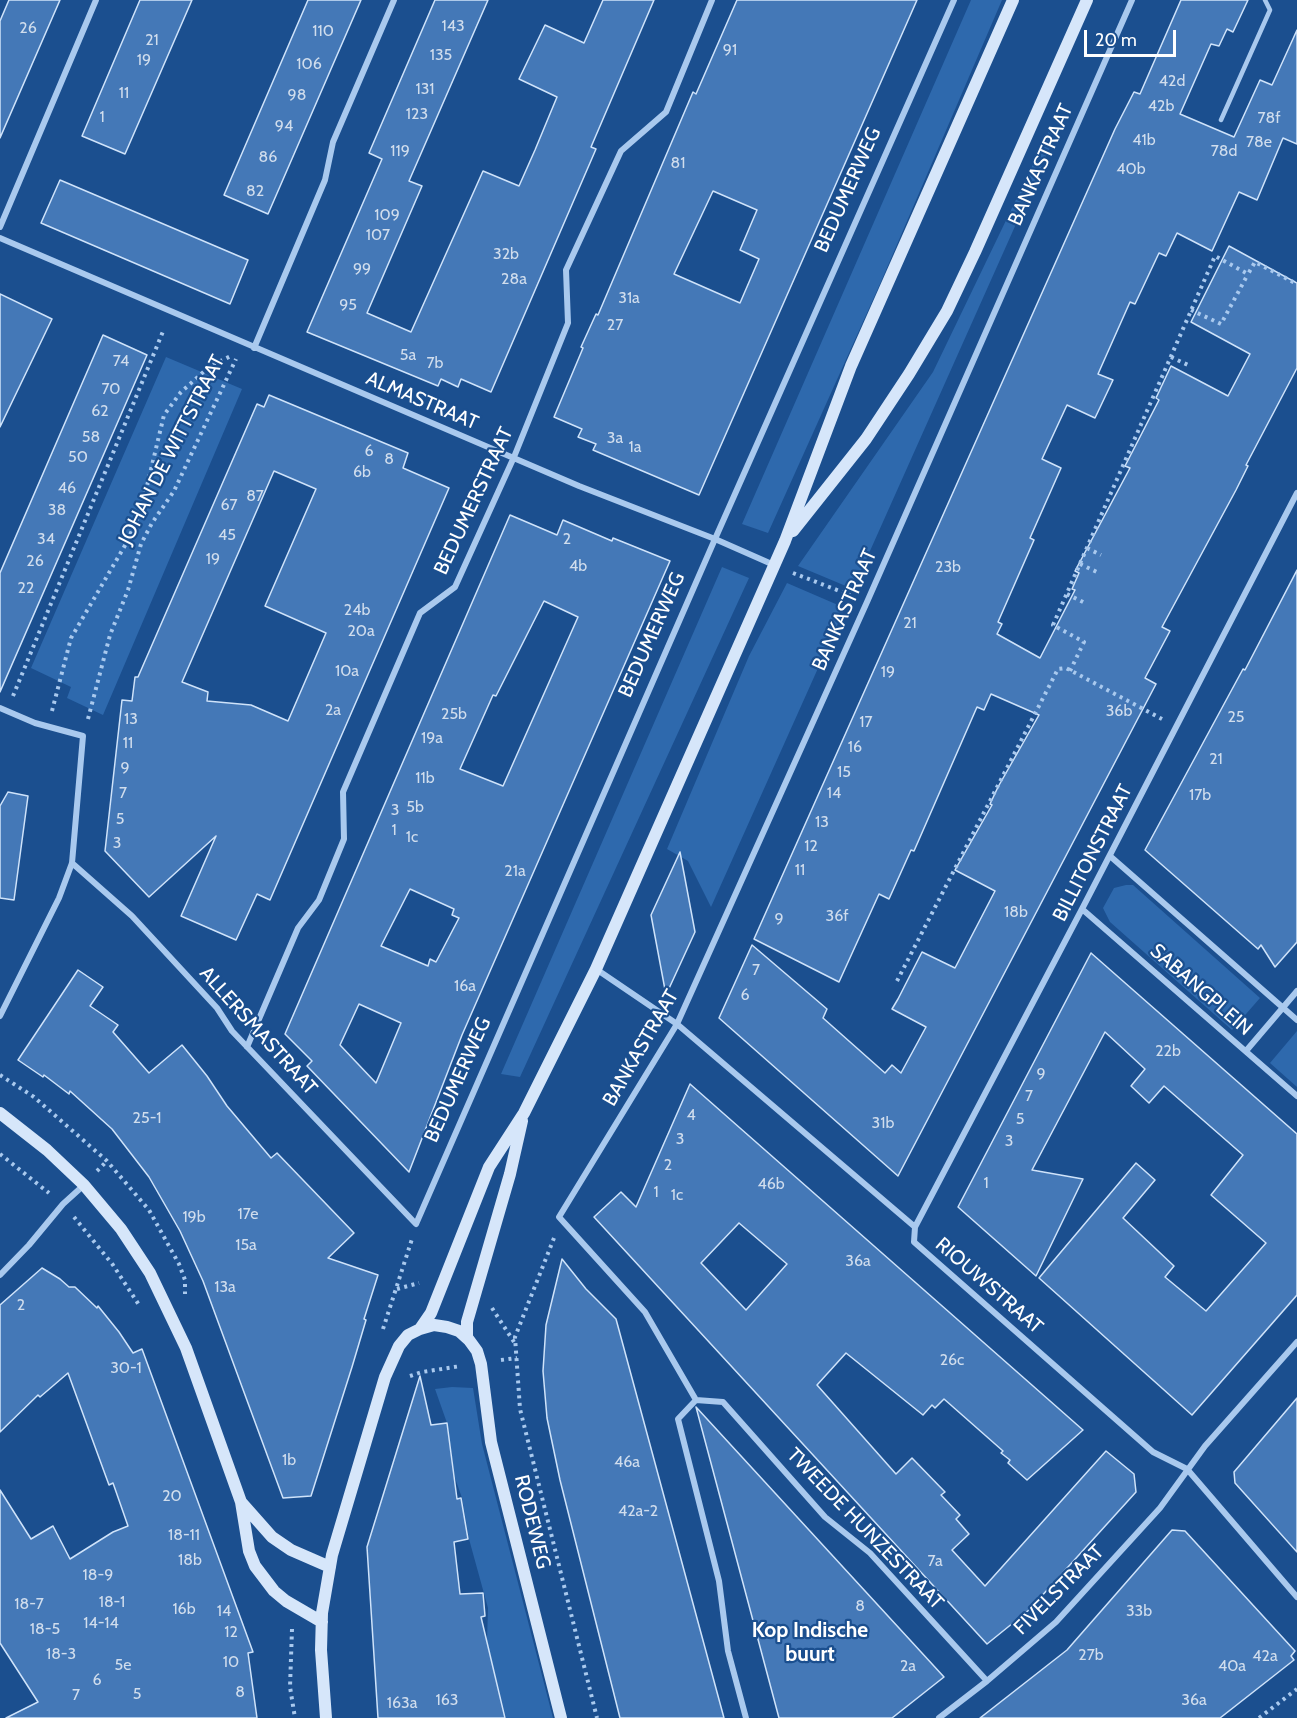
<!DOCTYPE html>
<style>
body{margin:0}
#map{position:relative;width:1297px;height:1718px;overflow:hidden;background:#1b4f8f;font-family:Cabin,sans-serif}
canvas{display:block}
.scale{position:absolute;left:1084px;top:30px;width:92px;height:27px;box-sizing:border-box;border:3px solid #fff;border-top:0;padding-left:8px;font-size:18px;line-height:21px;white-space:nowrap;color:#fff;-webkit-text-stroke:4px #1b4f8f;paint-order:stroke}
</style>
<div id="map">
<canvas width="1297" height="1718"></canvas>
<div class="scale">20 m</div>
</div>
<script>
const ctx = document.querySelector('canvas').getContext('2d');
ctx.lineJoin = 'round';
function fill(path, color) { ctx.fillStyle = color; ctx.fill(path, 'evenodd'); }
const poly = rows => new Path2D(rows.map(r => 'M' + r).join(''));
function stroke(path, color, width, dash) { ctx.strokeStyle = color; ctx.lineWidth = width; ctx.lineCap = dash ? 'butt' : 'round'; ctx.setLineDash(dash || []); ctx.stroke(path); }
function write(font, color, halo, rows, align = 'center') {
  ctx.font = font + ' Cabin,sans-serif'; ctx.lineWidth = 4.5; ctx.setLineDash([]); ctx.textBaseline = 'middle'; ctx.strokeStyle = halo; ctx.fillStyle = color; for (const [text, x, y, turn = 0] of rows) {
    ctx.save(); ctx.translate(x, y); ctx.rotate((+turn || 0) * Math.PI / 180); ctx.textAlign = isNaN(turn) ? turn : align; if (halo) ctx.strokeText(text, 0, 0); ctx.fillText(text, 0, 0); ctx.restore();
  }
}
fill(poly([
 [971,0,1002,0,880,284,768,533,742,524],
 [1051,127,1058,130,853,589,798,566,933,372],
 [166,357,242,389,103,715,67,698,71,687,31,668],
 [722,567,749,578,520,1077,501,1074],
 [787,583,845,608,711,907,688,861,667,849,749,656],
 [1126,885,1133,885,1260,998,1232,1030,1110,922,1103,908,1114,888],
 [1297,1031,1297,1087,1270,1063],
 [452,1387,473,1388,482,1444,553,1718,506,1718,487,1641,488,1608,469,1539,462,1498,455,1478,447,1423,435,1389]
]), '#2e69ad');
const building = poly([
 [9,0,60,0,0,138,0,21,9,0],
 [140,0,192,0,125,154,82,136,140,0],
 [308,0,361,0,268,214,224,195,308,0],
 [435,0,488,0,409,181,422,186,367,313,411,332,483,171,519,186,535,150,557,97,519,79,545,25,584,43,603,0,654,0,591,147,596,149,491,392,461,379,458,387,441,379,438,386,307,332,382,159,369,153,435,0],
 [737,0,917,0,699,495,593,450,596,444,578,437,582,429,554,417,583,348,581,347,596,314,598,315,693,92,696,94,737,0],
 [713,191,757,210,740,250,759,259,740,303,674,274,713,191],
 [1181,0,1248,0,1233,32,1227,29,1219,46,1211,44,1180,114,1234,137,1260,80,1272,85,1297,30,1297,144,1283,138,1257,200,1239,192,1212,251,1177,233,1166,256,1159,253,1135,304,1130,302,1098,374,1113,380,1095,418,1067,405,1042,459,1061,468,1030,538,1034,540,998,622,1002,624,997,634,1040,658,1075,590,1072,589,1079,573,1075,571,1130,468,1125,466,1159,400,1156,398,1171,366,1228,396,1250,354,1191,322,1229,246,1297,283,1297,368,1246,465,1248,466,1236,490,1162,627,1170,631,1145,678,1156,684,898,1176,719,1018,752,945,827,1009,823,1018,885,1073,892,1065,901,1073,926,1027,892,1009,898,999,922,952,955,968,995,891,955,870,992,805,990,804,998,787,1039,715,991,694,984,710,977,707,914,851,911,850,889,899,879,894,839,982,754,939,1115,129,1134,92,1140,94,1181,0],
 [60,180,248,260,230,304,41,223,60,180],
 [0,294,52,319,0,427,0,294],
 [103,335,147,355,0,692,0,573,103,335],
 [269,395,408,453,403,468,449,488,270,900,257,894,236,940,181,916,216,836,149,897,105,851,122,700,132,701,135,677,138,677,257,404,264,407,269,395],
 [274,471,316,489,265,606,326,633,288,721,251,705,207,701,208,692,182,682,274,471],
 [510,515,557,535,563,520,612,541,613,538,670,561,462,1035,409,1172,307,1066,312,1061,285,1034,510,515],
 [544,601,578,617,503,786,460,769,493,695,496,696,544,601],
 [410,889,454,909,452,915,459,918,436,962,430,959,428,966,381,946,410,889],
 [359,1004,401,1023,376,1083,340,1045,359,1004],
 [1297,570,1297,942,1275,967,1261,945,1258,949,1145,850,1243,669,1245,670,1297,570],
 [8,792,28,796,14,900,0,898,0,806,8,792],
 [680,852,695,932,666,995,651,915,680,852],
 [1091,953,1297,1134,1297,1295,1192,1415,1039,1278,1136,1163,1155,1180,1123,1218,1174,1266,1165,1277,1206,1311,1266,1243,1211,1195,1243,1155,1164,1086,1149,1103,1131,1086,1145,1069,1105,1032,1032,1170,1083,1179,1036,1276,958,1207,1091,953],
 [78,970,103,987,90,1006,118,1025,113,1032,149,1073,182,1045,207,1076,227,1106,271,1158,277,1153,354,1233,328,1258,378,1275,364,1319,366,1320,352,1367,311,1496,283,1498,203,1281,180,1231,149,1177,112,1129,70,1091,69,1094,44,1075,43,1077,18,1060,78,970],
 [690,1084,1083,1430,1027,1480,1008,1463,1010,1460,1001,1453,1003,1451,944,1399,935,1408,932,1405,923,1415,846,1353,817,1385,896,1474,912,1458,945,1492,941,1495,960,1515,956,1519,969,1534,952,1550,985,1586,1106,1451,1134,1474,1136,1492,1029,1610,987,1644,594,1217,621,1192,636,1207,690,1084],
 [739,1223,787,1264,746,1310,701,1263,739,1223],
 [562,1259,586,1289,616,1319,724,1718,620,1718,560,1480,547,1418,543,1371,546,1325,562,1259],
 [42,1268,60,1279,69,1287,75,1287,97,1308,98,1306,119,1332,133,1353,142,1349,253,1652,248,1653,257,1718,6,1718,38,1702,0,1643,0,1490,31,1539,53,1526,70,1559,113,1532,128,1526,113,1483,109,1485,68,1373,40,1397,38,1395,0,1432,0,1305,42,1268],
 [420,1376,431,1425,447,1423,457,1499,461,1498,468,1539,454,1542,460,1594,483,1593,485,1616,481,1617,505,1718,378,1718,367,1547,420,1376],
 [1297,1398,1297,1552,1235,1483,1234,1472,1297,1398],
 [696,1407,944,1677,892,1718,779,1718,696,1407],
 [1172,1530,1185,1531,1295,1651,1291,1656,1294,1660,1220,1718,980,1718,1067,1650,1172,1530]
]);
fill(building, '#4478b7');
stroke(building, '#cfe3fa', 1.5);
stroke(poly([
 [1191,310,1221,324,1248,274],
 [1171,357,1188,365],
 [1087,548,1101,555],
 [1080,564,1099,573],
 [793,573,850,595],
 [1067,594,1085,603],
 [1070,671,1084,642,1053,625,1215,256,1248,274,1255,262,1297,284],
 [13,696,164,329],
 [52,711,71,638,127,542,142,507,164,415,181,392,210,366,231,356],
 [88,719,110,635,128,590,141,544,152,523,174,491,236,359],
 [897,981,1058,669,1066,668,1162,719],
 [0,1075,34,1097,107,1161,149,1210,179,1264,185,1280,185,1294],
 [0,1154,49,1193],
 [97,1171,107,1161],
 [74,1217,113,1265,139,1305],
 [554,1238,515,1337,520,1409,597,1718],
 [397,1289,419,1283],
 [492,1308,514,1342],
 [383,1329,412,1239],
 [501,1360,517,1358],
 [410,1376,422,1372,461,1366],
 [292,1629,290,1687,295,1718],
 [1259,1718,1297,1689]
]), '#a9c9ee', 4, [3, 4.5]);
stroke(poly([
 [1221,120,1270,10,1265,0]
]), '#a9c9ee', 4.5);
stroke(poly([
 [0,227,96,0],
 [0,238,579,486,715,539,774,565],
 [254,348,325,180,333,142,394,0],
 [1297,493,1082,909,915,1227,914,1242,1153,1452,1187,1469,1297,1597],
 [0,708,35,723,83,736,72,863,59,898,0,1016],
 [1110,856,1297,1020],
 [72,863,132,916,217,1008,232,1031,416,1224,715,539,954,0],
 [1082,909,1297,1096],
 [596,969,677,1024,915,1227],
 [247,1047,298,928,319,900,344,839,343,792,420,613,455,587,514,457,568,323,566,270,621,151,666,112,712,0],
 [1246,1051,1297,991],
 [0,1275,29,1245,63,1204,84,1185],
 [696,1400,645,1312,559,1217,677,1024,867,602,1132,0],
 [696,1400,723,1402,825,1517,870,1553,987,1681],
 [696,1400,678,1419,719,1581,728,1651,746,1718],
 [939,1718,987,1681,1056,1622,1160,1508,1205,1446,1297,1342]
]), '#a9c9ee', 6);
stroke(poly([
 [793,531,866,439,909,374,947,311,975,252,1087,0],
 [0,1113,47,1150,84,1185,121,1229,150,1273,186,1348,241,1502,249,1551,255,1566,274,1591,286,1601,322,1622],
 [420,1329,431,1313,489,1167,524,1113,596,969,785,541,851,366,1013,0],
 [467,1337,467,1322,510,1174,522,1121],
 [241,1502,272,1537,291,1550,330,1567],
 [326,1718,321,1650,322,1613,332,1555,385,1377,399,1346,408,1335,420,1329,434,1325,447,1327,459,1331,469,1340,477,1351,481,1364,491,1442,561,1718]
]), '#d6e6fa', 12);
write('16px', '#d0dded', null, [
 ["143",453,26],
 ["26",28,28],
 ["110",323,31],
 ["21",152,40],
 ["91",730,50],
 ["135",441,55],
 ["19",144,60],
 ["106",309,64],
 ["42d",1172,81],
 ["131",425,89],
 ["11",124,93],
 ["98",297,95],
 ["42b",1161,106],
 ["123",417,114],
 ["1",102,117],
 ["78f",1269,118],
 ["94",284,126],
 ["41b",1144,140],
 ["78e",1259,142],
 ["119",400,151],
 ["78d",1224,151],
 ["86",268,157],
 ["81",678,163],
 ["40b",1131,169],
 ["82",255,191],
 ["109",387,215],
 ["107",378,235],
 ["32b",506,254],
 ["99",362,269],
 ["28a",514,279],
 ["31a",629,298],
 ["95",348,305],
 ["27",615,325],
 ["5a",408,355],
 ["74",121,361],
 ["7b",435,363],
 ["70",111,389],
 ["62",100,411],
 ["58",91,437],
 ["3a",615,438],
 ["1a",635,447],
 ["6",369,451],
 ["50",78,457],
 ["8",389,459],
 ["6b",362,472],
 ["46",67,488],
 ["87",255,496],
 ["67",229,505],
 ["38",57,510],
 ["45",227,535],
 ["34",46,539],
 ["2",567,539],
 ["19",213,559],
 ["26",35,561],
 ["4b",578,566],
 ["23b",948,567],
 ["22",26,588],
 ["24b",357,610],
 ["21",910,623],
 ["20a",361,631],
 ["10a",347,671],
 ["19",888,672],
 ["2a",333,710],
 ["36b",1119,711],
 ["25b",454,714],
 ["25",1236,717],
 ["13",131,719],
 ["17",866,722],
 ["19a",432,738],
 ["11",128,743],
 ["16",855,747],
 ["21",1216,759],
 ["9",125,768],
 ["15",844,772],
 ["11b",425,778],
 ["7",123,793],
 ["14",834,793],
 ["17b",1200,795],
 ["5b",415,807],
 ["3",395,810],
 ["5",120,819],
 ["13",822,822],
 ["1",394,830],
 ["1c",412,837],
 ["3",117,843],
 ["12",811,846],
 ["11",800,870],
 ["21a",515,871],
 ["18b",1016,912],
 ["36f",837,916],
 ["9",779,919],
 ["7",756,970],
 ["16a",465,986],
 ["6",745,995],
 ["22b",1168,1051],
 ["9",1041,1074],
 ["7",1029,1096],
 ["4",691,1115],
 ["25-1",147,1118],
 ["5",1020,1119],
 ["31b",883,1123],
 ["3",680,1139],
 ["3",1009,1141],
 ["2",668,1165],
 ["1",986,1183],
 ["46b",771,1184],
 ["1",656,1192],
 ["1c",677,1195],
 ["17e",248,1214],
 ["19b",194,1217],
 ["15a",246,1245],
 ["36a",858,1261],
 ["13a",225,1287],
 ["2",21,1305],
 ["26c",952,1360],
 ["30-1",126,1368],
 ["1b",289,1460],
 ["46a",627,1462],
 ["20",172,1496],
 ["42a-2",638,1511],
 ["18-11",184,1535],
 ["18b",190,1560],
 ["7a",935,1561],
 ["18-9",98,1575],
 ["18-1",112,1602],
 ["18-7",29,1604],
 ["8",860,1606],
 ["16b",184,1609],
 ["14",224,1611],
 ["33b",1139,1611],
 ["14-14",101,1623],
 ["18-5",45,1629],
 ["12",231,1632],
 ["18-3",61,1654],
 ["27b",1091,1655],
 ["42a",1265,1656],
 ["10",231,1662],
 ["5e",123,1665],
 ["2a",908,1666],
 ["40a",1232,1666],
 ["6",97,1680],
 ["8",240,1692],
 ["5",137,1694],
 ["7",76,1695],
 ["163",447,1700],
 ["36a",1194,1700],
 ["163a",402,1703]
]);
write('20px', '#fff', '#1b4f8f', [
 ["BANKASTRAAT",1041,165,-66],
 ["BEDUMERWEG",848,190,-66],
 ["ALMASTRAAT",422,401,23],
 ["JOHAN DE WITTSTRAAT",172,450,-63],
 ["BEDUMERSTRAAT",474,501,-65],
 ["BANKASTRAAT",845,610,-66],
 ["BEDUMERWEG",652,635,-66],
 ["BILLITONSTRAAT",1093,853,-63],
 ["SABANGPLEIN",1201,990,41],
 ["ALLERSMASTRAAT",258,1031,48],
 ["BANKASTRAAT",641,1048,-60],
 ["BEDUMERWEG",458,1080,-66],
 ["RIOUWSTRAAT",989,1286,41],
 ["RODEWEG",532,1522,76],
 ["TWEEDE HUNZESTRAAT",865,1529,46],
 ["FIVELSTRAAT",1059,1590,-45]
]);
write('bold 21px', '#fff', '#1b4f8f', [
 ["Kop Indische",810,1631],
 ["buurt",810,1655]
]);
</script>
